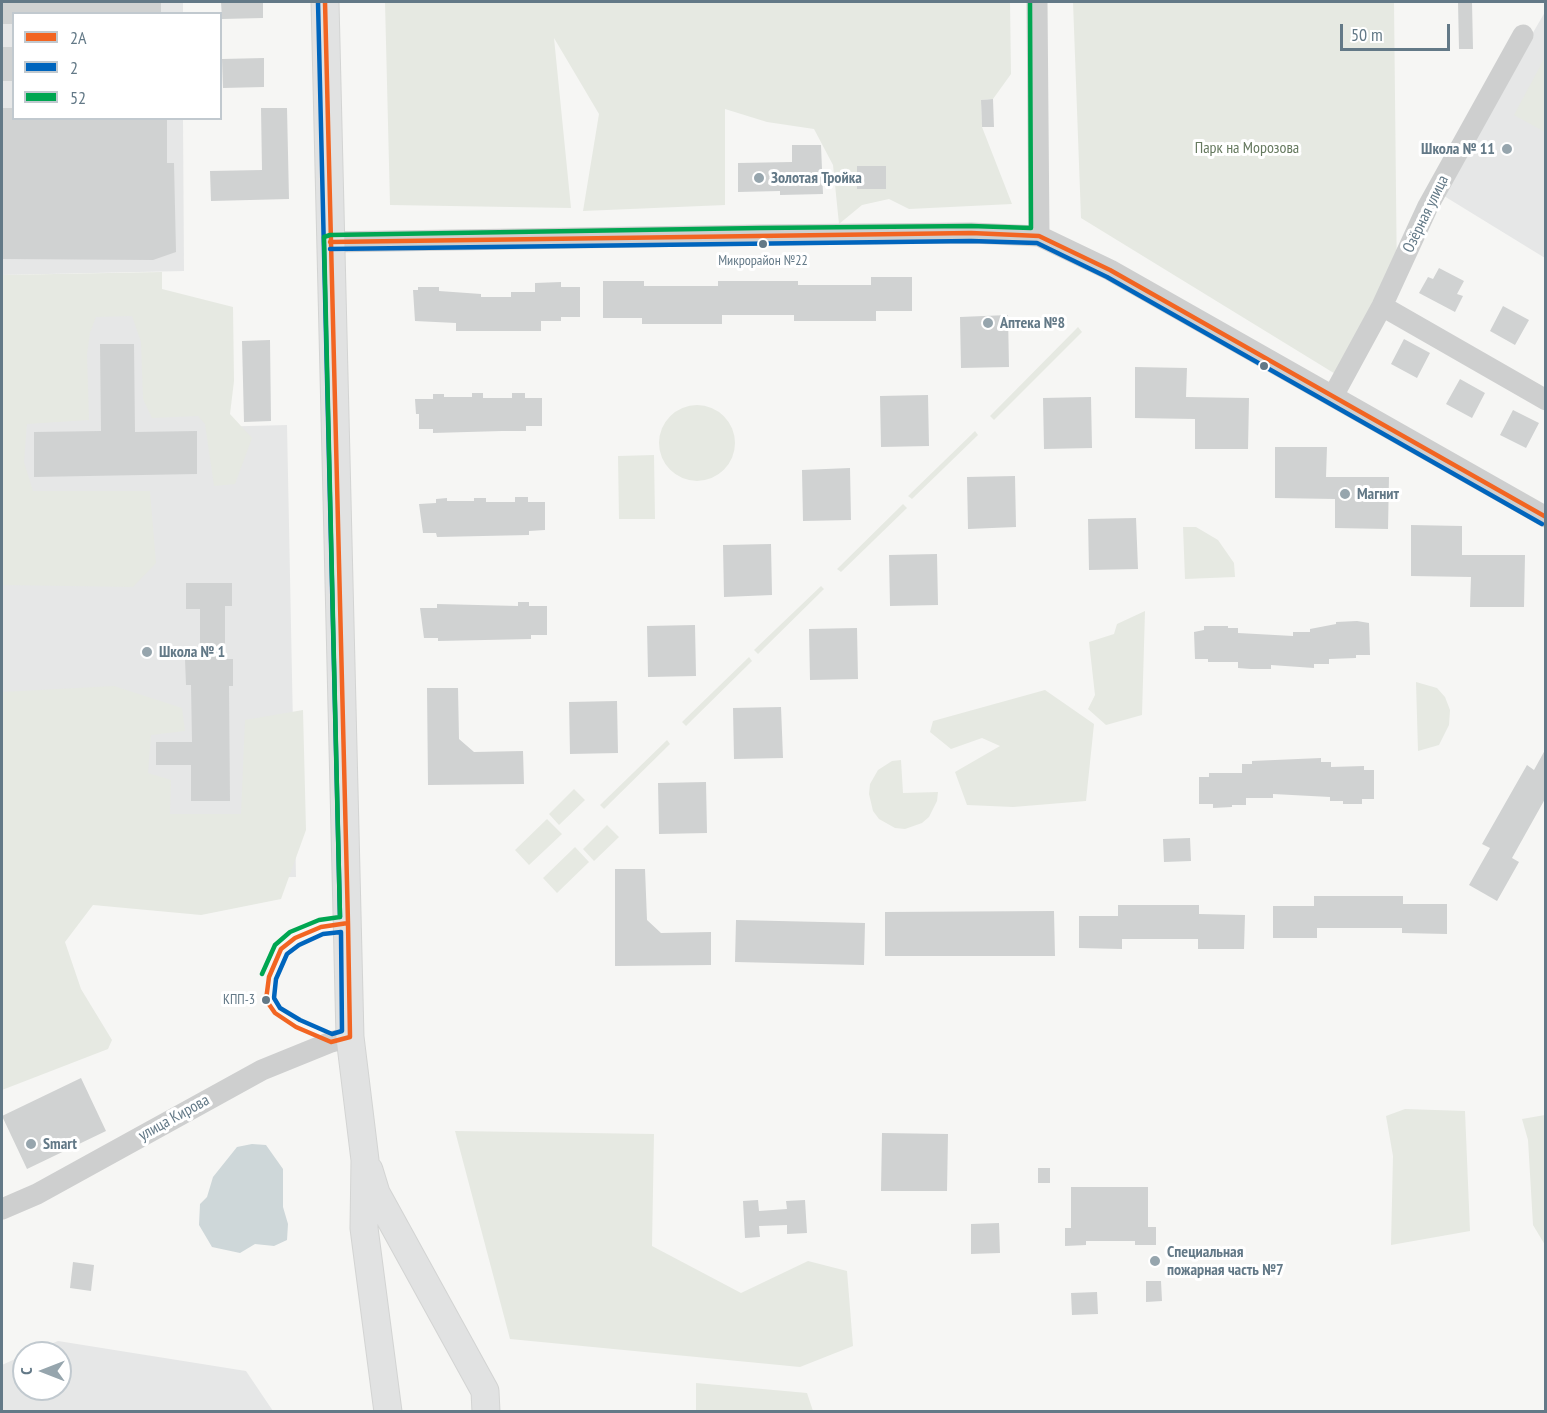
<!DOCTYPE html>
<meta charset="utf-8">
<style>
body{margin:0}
#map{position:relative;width:1547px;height:1413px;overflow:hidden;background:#f6f6f4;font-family:"PT Sans Narrow",sans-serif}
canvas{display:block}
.frame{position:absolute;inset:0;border:3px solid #637987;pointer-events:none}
.legend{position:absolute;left:12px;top:12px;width:210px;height:108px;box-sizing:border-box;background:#fff;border:2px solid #c1c9cf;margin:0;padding:8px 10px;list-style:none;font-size:18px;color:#637987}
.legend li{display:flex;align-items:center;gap:12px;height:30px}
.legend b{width:30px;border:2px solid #c1c9cf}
.north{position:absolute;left:12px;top:1341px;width:60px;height:60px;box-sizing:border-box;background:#fff;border:2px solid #c1c9cf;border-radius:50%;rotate:270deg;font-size:16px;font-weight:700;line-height:24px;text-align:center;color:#637987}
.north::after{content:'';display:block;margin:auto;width:21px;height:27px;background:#96a5ad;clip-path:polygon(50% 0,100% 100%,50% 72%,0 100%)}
.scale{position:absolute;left:1340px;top:24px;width:110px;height:27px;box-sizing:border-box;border:3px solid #637987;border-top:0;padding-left:8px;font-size:18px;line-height:21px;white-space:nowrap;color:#637987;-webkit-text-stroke:4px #fff;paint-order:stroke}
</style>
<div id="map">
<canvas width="1547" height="1413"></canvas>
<div class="frame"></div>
<ul class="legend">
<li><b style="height:8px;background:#f26522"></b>2А</li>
<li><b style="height:8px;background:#0065bd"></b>2</li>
<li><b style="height:8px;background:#00a651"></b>52</li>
</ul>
<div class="north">С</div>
<div class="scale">50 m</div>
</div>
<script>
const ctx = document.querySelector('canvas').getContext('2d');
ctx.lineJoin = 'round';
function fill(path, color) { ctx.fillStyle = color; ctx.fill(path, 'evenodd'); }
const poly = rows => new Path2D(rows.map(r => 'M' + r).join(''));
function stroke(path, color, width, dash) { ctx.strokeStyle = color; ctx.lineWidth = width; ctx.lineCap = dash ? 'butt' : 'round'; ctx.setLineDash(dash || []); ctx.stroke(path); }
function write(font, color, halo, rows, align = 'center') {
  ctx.font = font + ' "PT Sans Narrow",sans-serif'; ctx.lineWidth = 6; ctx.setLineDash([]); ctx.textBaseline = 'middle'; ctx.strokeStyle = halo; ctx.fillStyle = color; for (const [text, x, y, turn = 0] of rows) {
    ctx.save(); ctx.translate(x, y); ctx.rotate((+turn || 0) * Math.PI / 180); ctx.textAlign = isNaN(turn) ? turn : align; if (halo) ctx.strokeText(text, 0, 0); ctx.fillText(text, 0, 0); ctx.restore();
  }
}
fill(poly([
 [2,2,183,2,183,13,14,14,14,118,183,119,184,271,2,275],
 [1545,12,1545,258,1444,196,1492,103],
 [205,310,211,427,287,425,296,877,2,880,2,314],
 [58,1341,246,1371,273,1411,2,1411,2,1365,24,1355,24,1389,60,1389,60,1353,29,1353]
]), '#e6e7e7');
fill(poly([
 [385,2,1010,2,1011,74,993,99,981,100,982,127,1012,204,909,209,889,199,862,205,839,224,833,165,814,129,767,122,725,109,725,205,583,211,599,114,554,38,571,208,390,205],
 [1073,2,1394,2,1397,286,1337,375,1081,218],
 [1545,57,1545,132,1514,115],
 [162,272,162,289,233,307,234,381,230,414,252,438,235,484,214,486,205,424,198,416,152,418,143,399,141,342,132,316,96,317,90,333,87,354,89,420,27,424,24,462,33,491,150,491,156,563,133,587,2,585,2,275],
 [1078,327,1082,332,994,420,990,416],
 '659 443a38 38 0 1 1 76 0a38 38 0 1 1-76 0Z',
 [975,431,978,435,912,499,908,496],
 [654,455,655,519,619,519,618,456],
 [903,504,907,508,841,572,837,569],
 [1183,527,1196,527,1218,540,1234,563,1235,577,1185,579],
 [821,586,824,589,758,654,754,650],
 [1145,611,1142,715,1106,725,1088,709,1095,695,1089,642,1114,634,1117,624],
 [749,657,752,661,686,726,682,722],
 [1416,682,1437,688,1445,697,1450,710,1449,725,1439,745,1418,751],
 [114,686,182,708,185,731,151,735,148,773,171,780,170,814,241,814,245,720,303,710,306,830,281,899,201,915,93,905,65,942,81,989,112,1040,108,1049,2,1090,2,692],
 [1045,690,1094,724,1086,801,1013,807,967,805,955,772,1000,746,982,738,951,749,930,732,933,721],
 [667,740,670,744,604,809,600,805],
 [901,760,903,793,938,792,937,801,929,817,922,823,905,829,895,828,879,819,873,811,869,794,870,784,878,770,892,761],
 [574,789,585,800,559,825,549,814],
 [547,819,562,834,529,865,515,850],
 [607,825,619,837,594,861,583,849],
 [575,847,589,862,557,893,543,878],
 [1405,1109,1465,1111,1470,1231,1391,1245,1393,1156,1386,1116],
 [1545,1115,1546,1115,1545,1245,1533,1225,1528,1140,1522,1119],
 [455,1131,654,1134,652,1246,741,1293,808,1261,847,1271,853,1346,800,1367,510,1339],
 [696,1383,807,1393,813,1411,696,1411]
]), '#e6e9e2');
fill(poly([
 [252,1144,266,1145,283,1169,283,1207,288,1224,287,1240,274,1246,255,1244,240,1253,212,1247,199,1225,200,1204,207,1197,213,1177,237,1147]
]), '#ced7d9');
fill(poly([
 [2,2,161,2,161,14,14,14,14,24,2,24],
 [221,2,263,2,263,18,222,19],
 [1458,2,1472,2,1473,49,1459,49],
 [2,47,14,47,14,81,2,81],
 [264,58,264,87,223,88,222,59],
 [993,99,994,127,982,127,981,100],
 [2,108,14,108,14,118,167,118,167,163,174,163,176,252,153,260,2,259],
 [261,108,287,108,289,199,211,201,210,171,262,170],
 [792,145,821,145,823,194,780,195,780,191,738,192,738,163,792,162],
 [857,166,886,166,886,189,857,189],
 [1439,268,1464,281,1457,294,1463,296,1455,312,1419,293,1428,277,1433,279],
 [871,277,912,277,912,311,876,311,876,321,794,321,794,315,722,315,722,324,642,324,642,318,603,318,603,281,644,281,644,286,718,286,718,281,798,281,798,285,871,285],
 [561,282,561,287,580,287,580,317,561,317,561,321,541,321,541,331,456,331,456,323,415,321,413,290,418,290,418,287,439,287,439,291,481,294,481,297,511,297,511,292,535,292,535,283],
 [1503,306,1529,320,1515,345,1490,331],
 [1008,315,1009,367,961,368,960,317],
 [1404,339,1430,353,1417,378,1391,364],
 [270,340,271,421,244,422,242,341],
 [100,344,134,344,135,432,197,431,197,474,34,477,34,432,101,431],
 [1135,367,1187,368,1186,397,1249,398,1248,449,1195,449,1195,419,1135,418],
 [1460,379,1485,393,1472,418,1446,404],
 [472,393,483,393,483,398,512,398,512,393,525,393,525,398,542,398,542,426,526,426,526,431,502,431,433,433,433,429,419,429,419,414,416,414,415,399,433,399,433,394,444,394,444,397,472,397],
 [928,395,929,446,881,447,880,396],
 [1091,397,1092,448,1044,449,1043,398],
 [1513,410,1539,423,1526,448,1500,435],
 [1275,447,1327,447,1326,477,1389,477,1388,529,1335,528,1335,499,1275,498],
 [850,468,851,520,803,521,802,470],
 [1015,476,1016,527,968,529,967,477],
 [515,497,528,497,528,502,545,502,545,530,529,531,529,535,437,537,436,533,423,533,419,504,436,503,436,499,447,498,447,501,474,501,474,498,486,498,486,502,515,502],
 [1136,518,1138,569,1089,570,1088,519],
 [1411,525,1462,526,1462,555,1525,555,1524,607,1470,607,1471,577,1411,576],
 [771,544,772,595,724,597,723,545],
 [937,554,938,605,890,606,889,555],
 [186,583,232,583,232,606,225,606,225,659,233,659,233,686,229,686,230,801,191,801,191,765,156,765,156,742,192,742,191,685,186,685,185,659,200,659,200,609,186,609],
 [518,602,529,602,529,606,547,606,547,635,531,635,531,639,438,641,438,638,424,638,420,608,437,608,437,604,518,606],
 [1357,621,1369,623,1370,655,1356,655,1356,658,1329,659,1329,664,1314,664,1314,668,1271,665,1271,669,1251,669,1238,668,1238,662,1208,662,1208,659,1195,659,1194,632,1204,630,1204,626,1228,626,1228,628,1238,628,1238,633,1293,636,1293,632,1310,632,1310,629,1336,624,1336,622],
 [695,625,696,676,648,677,647,626],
 [857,628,858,679,810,680,809,629],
 [427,688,458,688,459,739,474,752,523,751,524,784,428,785],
 [617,701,618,753,570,754,569,702],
 [781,707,783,758,734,759,733,708],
 [1545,750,1545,799,1512,858,1519,862,1497,901,1469,885,1490,848,1482,844,1527,765,1534,770],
 [1321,758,1321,762,1331,762,1331,767,1364,766,1364,770,1374,770,1374,799,1362,799,1362,804,1343,804,1343,801,1330,801,1330,797,1273,794,1273,798,1246,798,1246,805,1232,805,1232,807,1213,808,1213,804,1199,804,1199,777,1209,777,1209,773,1242,773,1242,764,1252,764,1252,761],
 [706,782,707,833,659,834,658,783],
 [1190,838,1191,861,1164,862,1163,839],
 [615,869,645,869,647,920,661,933,711,932,711,965,615,966],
 [1314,896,1403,896,1403,904,1447,904,1447,934,1402,933,1402,928,1317,928,1317,938,1273,938,1273,906,1314,906],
 [1118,905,1199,905,1199,914,1245,915,1244,949,1198,949,1198,939,1122,939,1122,949,1079,948,1079,916,1118,916],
 [1054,911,1055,956,885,956,885,912],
 [736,920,865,923,864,965,735,962],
 [81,1078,106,1131,27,1169,2,1116],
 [882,1133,948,1134,947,1191,881,1191],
 [1038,1168,1050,1168,1050,1183,1038,1183],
 [1071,1187,1148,1187,1148,1227,1156,1227,1156,1245,1135,1245,1135,1241,1086,1241,1086,1245,1065,1246,1065,1228,1071,1228],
 [758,1200,759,1211,787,1209,786,1201,805,1200,807,1233,787,1234,787,1225,759,1226,760,1237,745,1238,743,1201],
 [999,1223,1000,1253,971,1254,971,1224],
 [73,1262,94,1265,91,1291,70,1288],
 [1146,1281,1161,1281,1162,1301,1146,1302],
 [1097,1292,1098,1314,1072,1315,1071,1293]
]), '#d0d2d2');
const major = poly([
 [325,2,350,1037,365,1160,364,1228,388,1412],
 [369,1170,376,1193,485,1391,486,1412]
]);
stroke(major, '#d3d4d3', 29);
stroke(poly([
 [1037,2,1039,236],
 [330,242,760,235,971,233,1039,236,1110,270,1546,517],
 [1382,306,1546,400],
 [1333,396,1382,306,1428,206,1523,35],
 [2,1209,37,1194,262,1070,331,1042,350,1037]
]), '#cecfcf', 21);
stroke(major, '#e1e2e2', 27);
stroke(poly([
 [325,2,348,923],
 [330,242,971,233,1039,236,1110,270,1546,517],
 [348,923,350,1037,331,1042,296,1027,275,1013,266,1000,269,977,281,949,295,938,321,927,348,923]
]), '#f26522', 4.5);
stroke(poly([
 [318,2,340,917],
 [330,249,971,241,1037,243,1107,277,1542,524],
 [341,932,342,1031,332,1034,300,1020,280,1008,274,998,276,979,287,954,299,945,323,934,341,932]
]), '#0065bd', 4.5);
stroke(poly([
 [262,974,275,945,290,932,319,920,340,917,324,237,330,235,760,228,971,226,1031,228,1030,2]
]), '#00a651', 4.5);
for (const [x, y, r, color] of [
 [1507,149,6,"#96a5ad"],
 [759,178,6,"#96a5ad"],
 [763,244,5,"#637987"],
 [988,323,6,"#96a5ad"],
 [1264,366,5,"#637987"],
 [1345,494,6,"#96a5ad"],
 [147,652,6,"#96a5ad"],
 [266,1000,5,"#637987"],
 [31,1144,6,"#96a5ad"],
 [1155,1261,6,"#96a5ad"]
]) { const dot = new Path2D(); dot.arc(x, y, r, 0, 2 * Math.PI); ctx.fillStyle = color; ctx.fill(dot); stroke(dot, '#fff', 2); }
write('14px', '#637987', '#fff', [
 ["Микрорайон №22",763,261],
 ["КПП-3",255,1000,"right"]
]);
write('16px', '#65795e', '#fff', [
 ["Парк на Морозова",1247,148]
]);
write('bold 16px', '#637987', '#fff', [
 ["Школа № 11",1495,149,"right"],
 ["Золотая Тройка",771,178],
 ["Аптека №8",1000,323],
 ["Магнит",1357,494],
 ["Школа № 1",159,652],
 ["Smart",43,1144],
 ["Специальная",1167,1252],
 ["пожарная часть №7",1167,1270]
], 'left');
write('16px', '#637987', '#fff', [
 ["Озёрная улица",1426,214,-64],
 ["улица Кирова",174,1118,-29]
]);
</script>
